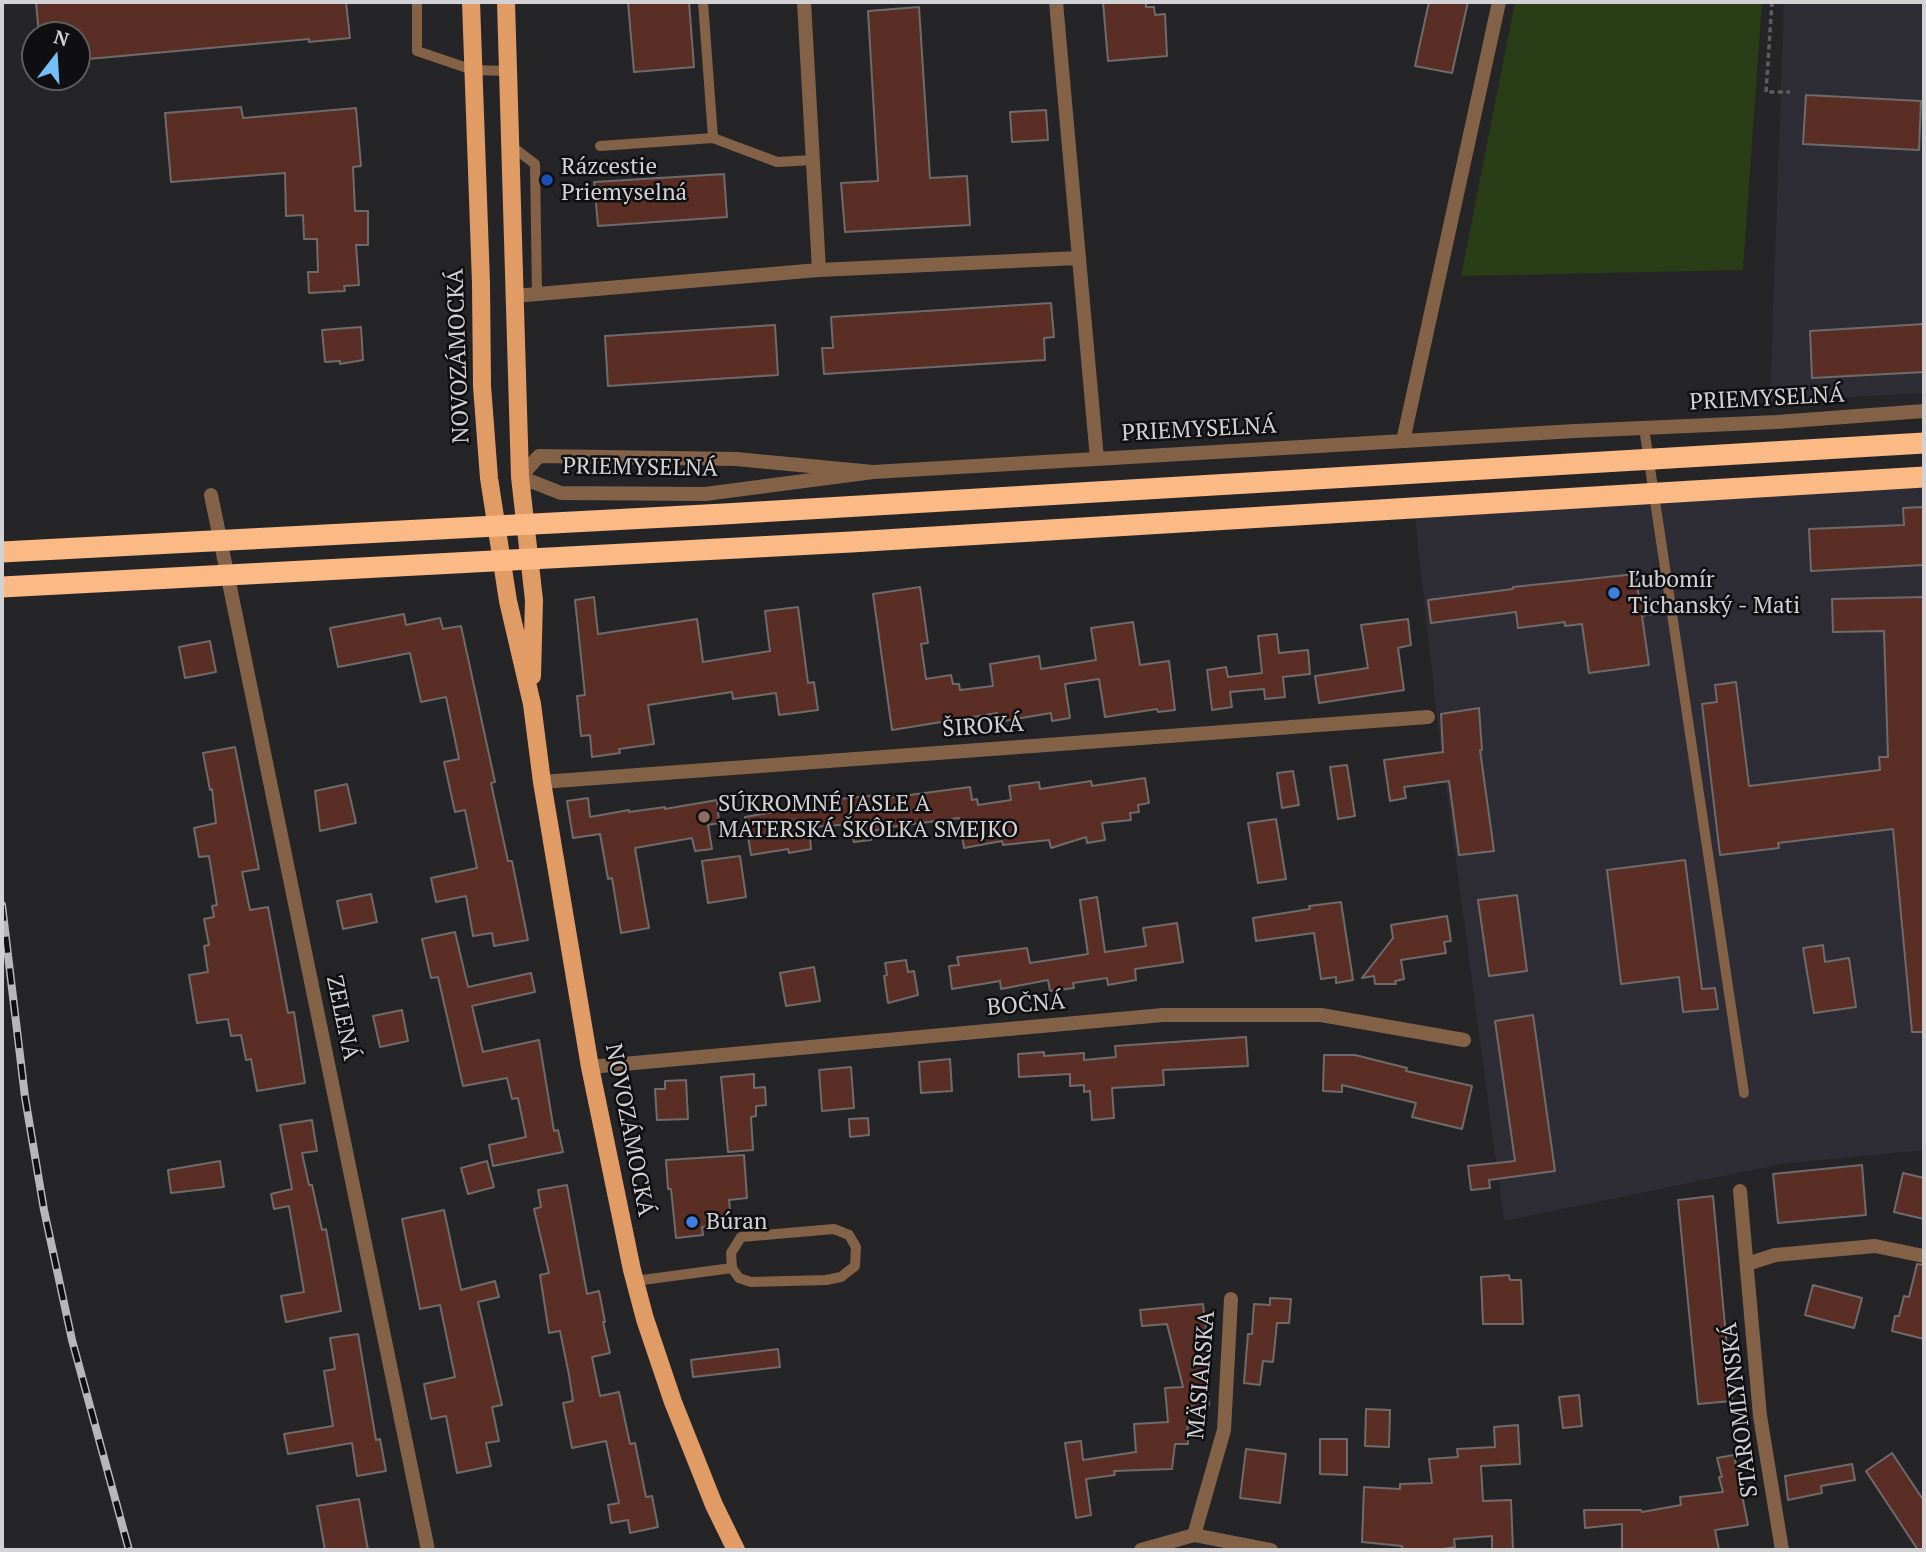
<!DOCTYPE html>
<meta charset="utf-8">
<style>
body{margin:0}
#map{position:relative;width:1926px;height:1552px;overflow:hidden;background:#252528;font-family:"PT Serif",serif}
canvas{display:block}
.frame{position:absolute;inset:0;border:4px solid #d2d2d4;pointer-events:none}
.north{position:absolute;left:21px;top:21px;width:70px;height:70px;box-sizing:border-box;background:#0f0e10;border:2px solid #5d5c5e;border-radius:50%;rotate:17deg;font-size:19px;font-weight:700;line-height:28px;text-align:center;color:#d2d2d4}
.north::after{content:'';display:block;margin:auto;width:24px;height:32px;background:#74c0f6;clip-path:polygon(50% 0,100% 100%,50% 72%,0 100%)}
</style>
<div id="map">
<canvas width="1926" height="1552"></canvas>
<div class="frame"></div>
<div class="north">N</div>
</div>
<script>
const ctx = document.querySelector('canvas').getContext('2d');
ctx.lineJoin = 'round';
function fill(path, color) { ctx.fillStyle = color; ctx.fill(path, 'evenodd'); }
const poly = rows => new Path2D(rows.map(r => 'M' + r).join(''));
function stroke(path, color, width, dash) { ctx.strokeStyle = color; ctx.lineWidth = width; ctx.lineCap = dash ? 'butt' : 'round'; ctx.setLineDash(dash || []); ctx.stroke(path); }
function write(font, color, halo, rows, align = 'center') {
  ctx.font = font + ' "PT Serif",serif'; ctx.lineWidth = 5; ctx.setLineDash([]); ctx.textBaseline = 'middle'; ctx.strokeStyle = halo; ctx.fillStyle = color; for (const [text, x, y, turn = 0] of rows) {
    ctx.save(); ctx.translate(x, y); ctx.rotate((+turn || 0) * Math.PI / 180); ctx.textAlign = isNaN(turn) ? turn : align; if (halo) ctx.strokeText(text, 0, 0); ctx.fillText(text, 0, 0); ctx.restore();
  }
}
fill(poly([
 [1784,2,1924,2,1924,393,1770,401],
 [1924,477,1924,1150,1781,1164,1504,1221,1438,725,1414,509]
]), '#2e2d36');
fill(poly([
 [1515,2,1762,2,1743,270,1461,276]
]), '#293d16');
const building = poly([
 [36,2,346,2,350,38,309,42,309,39,77,60,77,35,39,35,36,2],
 [628,2,689,2,694,67,634,72,628,2],
 [1103,2,1146,2,1146,7,1154,7,1155,15,1165,14,1167,56,1108,61,1103,2],
 [1429,2,1468,2,1452,73,1415,66,1429,2],
 [919,7,930,178,967,176,970,225,845,232,841,183,878,181,868,11,919,7],
 [1806,95,1921,101,1919,150,1803,144,1806,95],
 [241,107,243,118,356,108,361,166,353,167,355,211,368,211,368,245,356,245,359,285,344,286,345,291,309,293,308,272,318,272,317,239,304,239,303,215,286,216,285,173,171,182,165,113,241,107],
 [1046,110,1048,140,1012,142,1010,112,1046,110],
 [724,174,727,217,598,226,594,182,724,174],
 [1051,303,1054,337,1044,338,1045,360,824,374,822,348,833,348,831,317,1051,303],
 [1924,324,1924,372,1812,378,1810,331,1924,324],
 [775,325,778,375,608,386,605,336,775,325],
 [361,327,363,360,340,364,340,361,325,362,322,330,361,327],
 [1924,507,1924,565,1811,571,1809,529,1904,525,1903,508,1924,507],
 [1636,574,1639,598,1649,597,1652,614,1642,616,1649,665,1589,673,1582,624,1565,626,1565,622,1518,628,1516,612,1431,623,1428,600,1513,589,1513,587,1636,574],
 [920,587,928,643,921,644,926,679,951,675,953,684,959,684,960,690,993,686,990,664,1039,656,1041,669,1096,660,1091,628,1133,622,1140,665,1169,661,1175,710,1158,712,1157,709,1105,717,1099,679,1065,684,1070,718,1052,721,1051,713,998,722,997,713,892,730,873,594,920,587],
 [594,597,598,634,697,619,703,662,770,651,765,611,798,607,808,683,814,682,818,710,779,715,776,693,733,699,732,692,648,705,654,744,619,749,620,753,592,757,590,735,581,736,577,696,585,695,575,600,594,597],
 [1924,597,1924,1032,1912,1032,1893,829,1778,843,1779,848,1720,855,1702,704,1717,702,1715,685,1736,682,1749,786,1880,770,1879,757,1888,757,1884,631,1833,632,1832,599,1924,597],
 [404,614,406,625,440,618,443,629,461,626,495,782,491,783,508,861,512,861,528,940,494,946,492,933,473,936,466,896,436,902,431,878,477,868,465,810,455,812,444,762,459,759,446,697,421,702,410,653,338,667,330,628,404,614],
 [1408,619,1411,645,1398,648,1404,690,1319,703,1315,676,1368,668,1361,625,1408,619],
 [1277,634,1279,653,1308,650,1310,674,1283,677,1285,697,1265,699,1264,689,1230,692,1232,707,1212,710,1207,670,1226,667,1228,677,1262,673,1258,636,1277,634],
 [210,641,216,672,185,678,179,647,210,641],
 [1479,708,1482,750,1480,750,1494,851,1459,855,1449,781,1404,787,1406,798,1390,801,1384,760,1443,752,1441,714,1479,708],
 [235,747,259,869,242,872,250,910,268,907,288,1013,294,1012,305,1083,257,1091,251,1059,246,1060,241,1035,231,1036,228,1019,197,1023,189,975,208,972,204,946,209,945,204,919,214,917,212,906,217,905,209,856,199,857,194,828,216,823,212,789,210,790,203,753,235,747],
 [1347,765,1355,816,1338,819,1330,767,1347,765],
 [1293,771,1299,805,1282,808,1277,773,1293,771],
 [1145,778,1149,803,1138,805,1139,812,1130,813,1131,820,1102,823,1105,840,1087,843,1086,837,1051,848,1049,840,1003,845,1002,841,964,848,959,818,884,828,870,832,871,840,854,842,851,824,815,827,816,837,810,837,811,849,789,853,788,849,751,855,745,817,797,808,797,803,879,795,879,799,970,787,972,800,977,799,978,805,1011,800,1009,786,1039,782,1040,789,1091,781,1092,786,1145,778],
 [347,784,356,823,320,831,315,791,347,784],
 [588,798,590,817,629,810,629,812,665,807,665,809,717,800,719,823,708,825,712,849,695,851,692,838,635,848,649,928,621,933,612,878,608,879,600,834,573,838,567,801,588,798],
 [1276,819,1286,879,1258,883,1248,823,1276,819],
 [740,856,746,897,708,903,702,861,740,856],
 [1685,860,1702,989,1715,988,1718,1009,1683,1012,1679,977,1621,984,1607,870,1685,860],
 [371,894,377,922,343,929,337,901,371,894],
 [1517,895,1527,971,1489,976,1478,900,1517,895],
 [1097,897,1105,952,1146,946,1143,928,1177,923,1183,962,1135,969,1136,980,1108,985,1107,978,1073,983,1074,988,1050,991,1048,980,1001,989,1000,981,952,989,949,966,959,965,957,957,1027,948,1030,963,1088,954,1080,900,1097,897],
 [1341,902,1353,980,1336,983,1336,977,1321,979,1314,933,1256,941,1253,918,1310,909,1309,906,1341,902],
 [1447,916,1451,941,1444,942,1446,953,1401,960,1404,979,1395,981,1396,984,1375,984,1374,976,1362,978,1393,938,1391,925,1447,916],
 [455,932,468,987,531,973,535,992,472,1006,483,1052,539,1040,554,1131,558,1130,563,1152,493,1166,489,1145,526,1137,518,1098,512,1099,507,1078,463,1086,438,977,431,978,422,939,455,932],
 [1823,945,1825,962,1849,958,1856,1007,1814,1013,1803,948,1823,945],
 [906,960,908,972,914,971,918,995,888,1003,884,976,887,975,885,963,906,960],
 [814,967,820,1001,786,1006,780,973,814,967],
 [402,1010,408,1041,380,1047,373,1016,402,1010],
 [1533,1015,1555,1171,1489,1180,1490,1188,1471,1190,1468,1166,1515,1161,1495,1021,1533,1015],
 [1246,1037,1248,1066,1163,1070,1164,1085,1112,1088,1114,1118,1092,1120,1090,1091,1084,1092,1084,1085,1070,1086,1070,1074,1019,1077,1018,1054,1044,1052,1044,1056,1084,1053,1084,1060,1116,1057,1115,1046,1246,1037],
 [1324,1055,1355,1055,1407,1068,1406,1071,1472,1086,1462,1129,1412,1117,1416,1103,1342,1085,1342,1092,1323,1091,1324,1055],
 [950,1059,952,1091,921,1093,919,1062,950,1059],
 [851,1067,854,1108,822,1111,819,1070,851,1067],
 [754,1074,754,1088,765,1087,766,1105,756,1106,756,1116,751,1117,753,1150,728,1152,721,1077,754,1074],
 [686,1080,688,1119,657,1120,655,1089,665,1089,665,1081,686,1080],
 [868,1118,869,1135,850,1137,849,1119,868,1118],
 [312,1120,317,1151,302,1153,309,1185,312,1185,322,1230,326,1229,341,1311,286,1322,281,1296,304,1292,289,1206,274,1209,271,1194,292,1189,280,1125,312,1120],
 [744,1155,747,1198,729,1200,731,1220,716,1221,717,1226,702,1227,703,1235,676,1238,671,1189,668,1189,666,1160,744,1155],
 [220,1161,224,1187,171,1193,168,1170,220,1161],
 [487,1161,494,1187,468,1194,461,1168,487,1161],
 [1862,1165,1866,1215,1778,1223,1773,1174,1862,1165],
 [1903,1173,1924,1178,1924,1219,1894,1212,1903,1173],
 [567,1185,587,1294,599,1291,605,1322,603,1322,610,1353,592,1357,600,1396,619,1392,630,1444,635,1443,646,1497,652,1496,658,1527,630,1533,628,1520,611,1523,608,1505,619,1503,606,1441,572,1448,563,1403,573,1401,569,1375,560,1331,549,1333,540,1275,549,1273,534,1209,541,1207,538,1190,567,1185],
 [1713,1196,1732,1401,1698,1404,1678,1200,1713,1196],
 [444,1210,461,1290,495,1281,499,1297,478,1302,502,1405,492,1407,499,1441,486,1443,491,1466,457,1473,446,1416,431,1419,424,1384,455,1377,440,1305,420,1309,402,1219,444,1210],
 [1917,1264,1924,1265,1924,1339,1892,1331,1895,1316,1899,1316,1904,1296,1909,1297,1917,1264],
 [1509,1275,1510,1280,1521,1280,1523,1324,1483,1324,1481,1277,1509,1275],
 [1813,1285,1862,1298,1854,1328,1805,1315,1813,1285],
 [1270,1298,1291,1299,1289,1323,1277,1323,1273,1362,1263,1361,1260,1385,1244,1383,1248,1334,1252,1334,1254,1304,1270,1305,1270,1298],
 [1203,1304,1210,1366,1205,1367,1209,1405,1187,1407,1188,1444,1175,1444,1172,1469,1114,1471,1115,1475,1086,1479,1091,1515,1076,1518,1065,1443,1081,1441,1083,1460,1136,1452,1134,1424,1168,1422,1165,1388,1183,1387,1167,1324,1142,1326,1140,1310,1203,1304],
 [358,1334,376,1440,380,1439,386,1471,357,1476,352,1443,288,1454,284,1434,333,1426,324,1371,335,1369,330,1338,358,1334],
 [778,1349,780,1367,693,1377,691,1360,778,1349],
 [1579,1395,1582,1426,1563,1428,1559,1397,1579,1395],
 [1366,1409,1390,1410,1389,1447,1365,1446,1366,1409],
 [1518,1425,1520,1464,1481,1466,1483,1501,1511,1500,1513,1550,1492,1550,1492,1536,1454,1539,1455,1547,1437,1550,1402,1549,1402,1546,1362,1542,1364,1487,1400,1489,1400,1484,1432,1483,1429,1459,1458,1457,1457,1449,1495,1447,1494,1427,1518,1425],
 [1320,1439,1347,1439,1347,1475,1320,1474,1320,1439],
 [1246,1449,1286,1454,1280,1503,1240,1498,1246,1449],
 [1892,1453,1924,1501,1924,1550,1918,1550,1866,1471,1892,1453],
 [1734,1455,1748,1525,1715,1530,1719,1550,1622,1550,1622,1524,1585,1528,1584,1510,1641,1510,1642,1512,1681,1505,1680,1497,1723,1492,1719,1477,1722,1477,1717,1458,1734,1455],
 [1852,1464,1855,1480,1821,1486,1822,1493,1788,1500,1785,1476,1852,1464],
 [359,1499,368,1550,325,1550,317,1506,359,1499]
]);
fill(building, '#5a2e24');
stroke(building, '#6f6b6a', 2);
stroke(poly([
 [1772,2,1766,92,1790,92]
]), '#5e5e60', 3.5, [5, 3.5]);
stroke(poly([
 [417,2,417,51,473,70,507,71],
 [703,2,713,138],
 [510,145,535,164,537,294],
 [600,146,713,138,777,162,813,160],
 [1644,428,1744,1093],
 [635,1281,732,1268,731,1253,741,1237,834,1229,849,1235,856,1247,855,1266,841,1277,826,1280,751,1282,739,1278,732,1268]
]), '#836248', 10);
stroke(poly([
 [804,2,819,270],
 [1056,2,1097,459],
 [514,296,819,270,1078,258],
 [1403,441,1499,2],
 [873,472,736,459,539,456,520,477,561,493,705,494,873,472,1575,431,1777,422,1924,411],
 [211,495,428,1550],
 [542,782,1428,717],
 [590,1067,1163,1015,1321,1015,1464,1040],
 [1740,1191,1760,1416,1782,1550],
 [1747,1264,1775,1255,1875,1246,1924,1256],
 [1194,1535,1224,1430,1231,1299],
 [1141,1550,1194,1535,1271,1550]
]), '#836248', 14);
stroke(poly([
 [471,2,481,283,482,386,489,478,508,601,532,704,542,782,590,1067,632,1270,645,1319,673,1402,714,1505,736,1550],
 [506,2,520,477,534,600,532,676]
]), '#e19c66', 18);
const rail = poly([
 [2,905,25,1097,44,1210,72,1340,129,1550]
]);
stroke(rail, '#b7b7b9', 8);
stroke(rail, '#0f0e10', 5, [16]);
stroke(poly([
 [2,552,724,514,1924,443],
 [2,587,851,542,1924,477]
]), '#fbb985', 21);
for (const [x, y, r, color] of [
 [547,180,7,"#1a4fb4"],
 [1614,593,7,"#3f7fe0"],
 [704,817,7,"#8d6e63"],
 [692,1222,7,"#3f7fe0"]
]) { const dot = new Path2D(); dot.arc(x, y, r, 0, 2 * Math.PI); ctx.fillStyle = color; ctx.fill(dot); stroke(dot, '#0f0e10', 2.5); }
write('23px', '#d2d2d4', '#0f0e10', [
 ["Rázcestie",561,167],
 ["Priemyselná",561,193],
 ["Ľubomír",1628,580],
 ["Tichanský - Mati",1628,606],
 ["SÚKROMNÉ JASLE A",718,804],
 ["MATERSKÁ ŠKÔLKA SMEJKO",718,830],
 ["Búran",706,1222]
], 'left');
write('23px', '#d2d2d4', '#0f0e10', [
 ["NOVOZÁMOCKÁ",459,356,-92],
 ["PRIEMYSELNÁ",1767,399,-3],
 ["PRIEMYSELNÁ",1199,430,-3],
 ["PRIEMYSELNÁ",640,468,1],
 ["ŠIROKÁ",983,727,-4],
 ["BOČNÁ",1026,1005,-5],
 ["ZELENÁ",342,1018,78],
 ["NOVOZÁMOCKÁ",629,1130,79],
 ["MÄSIARSKA",1202,1375,-85],
 ["STAROMLYNSKÁ",1740,1410,-97]
]);
</script>
